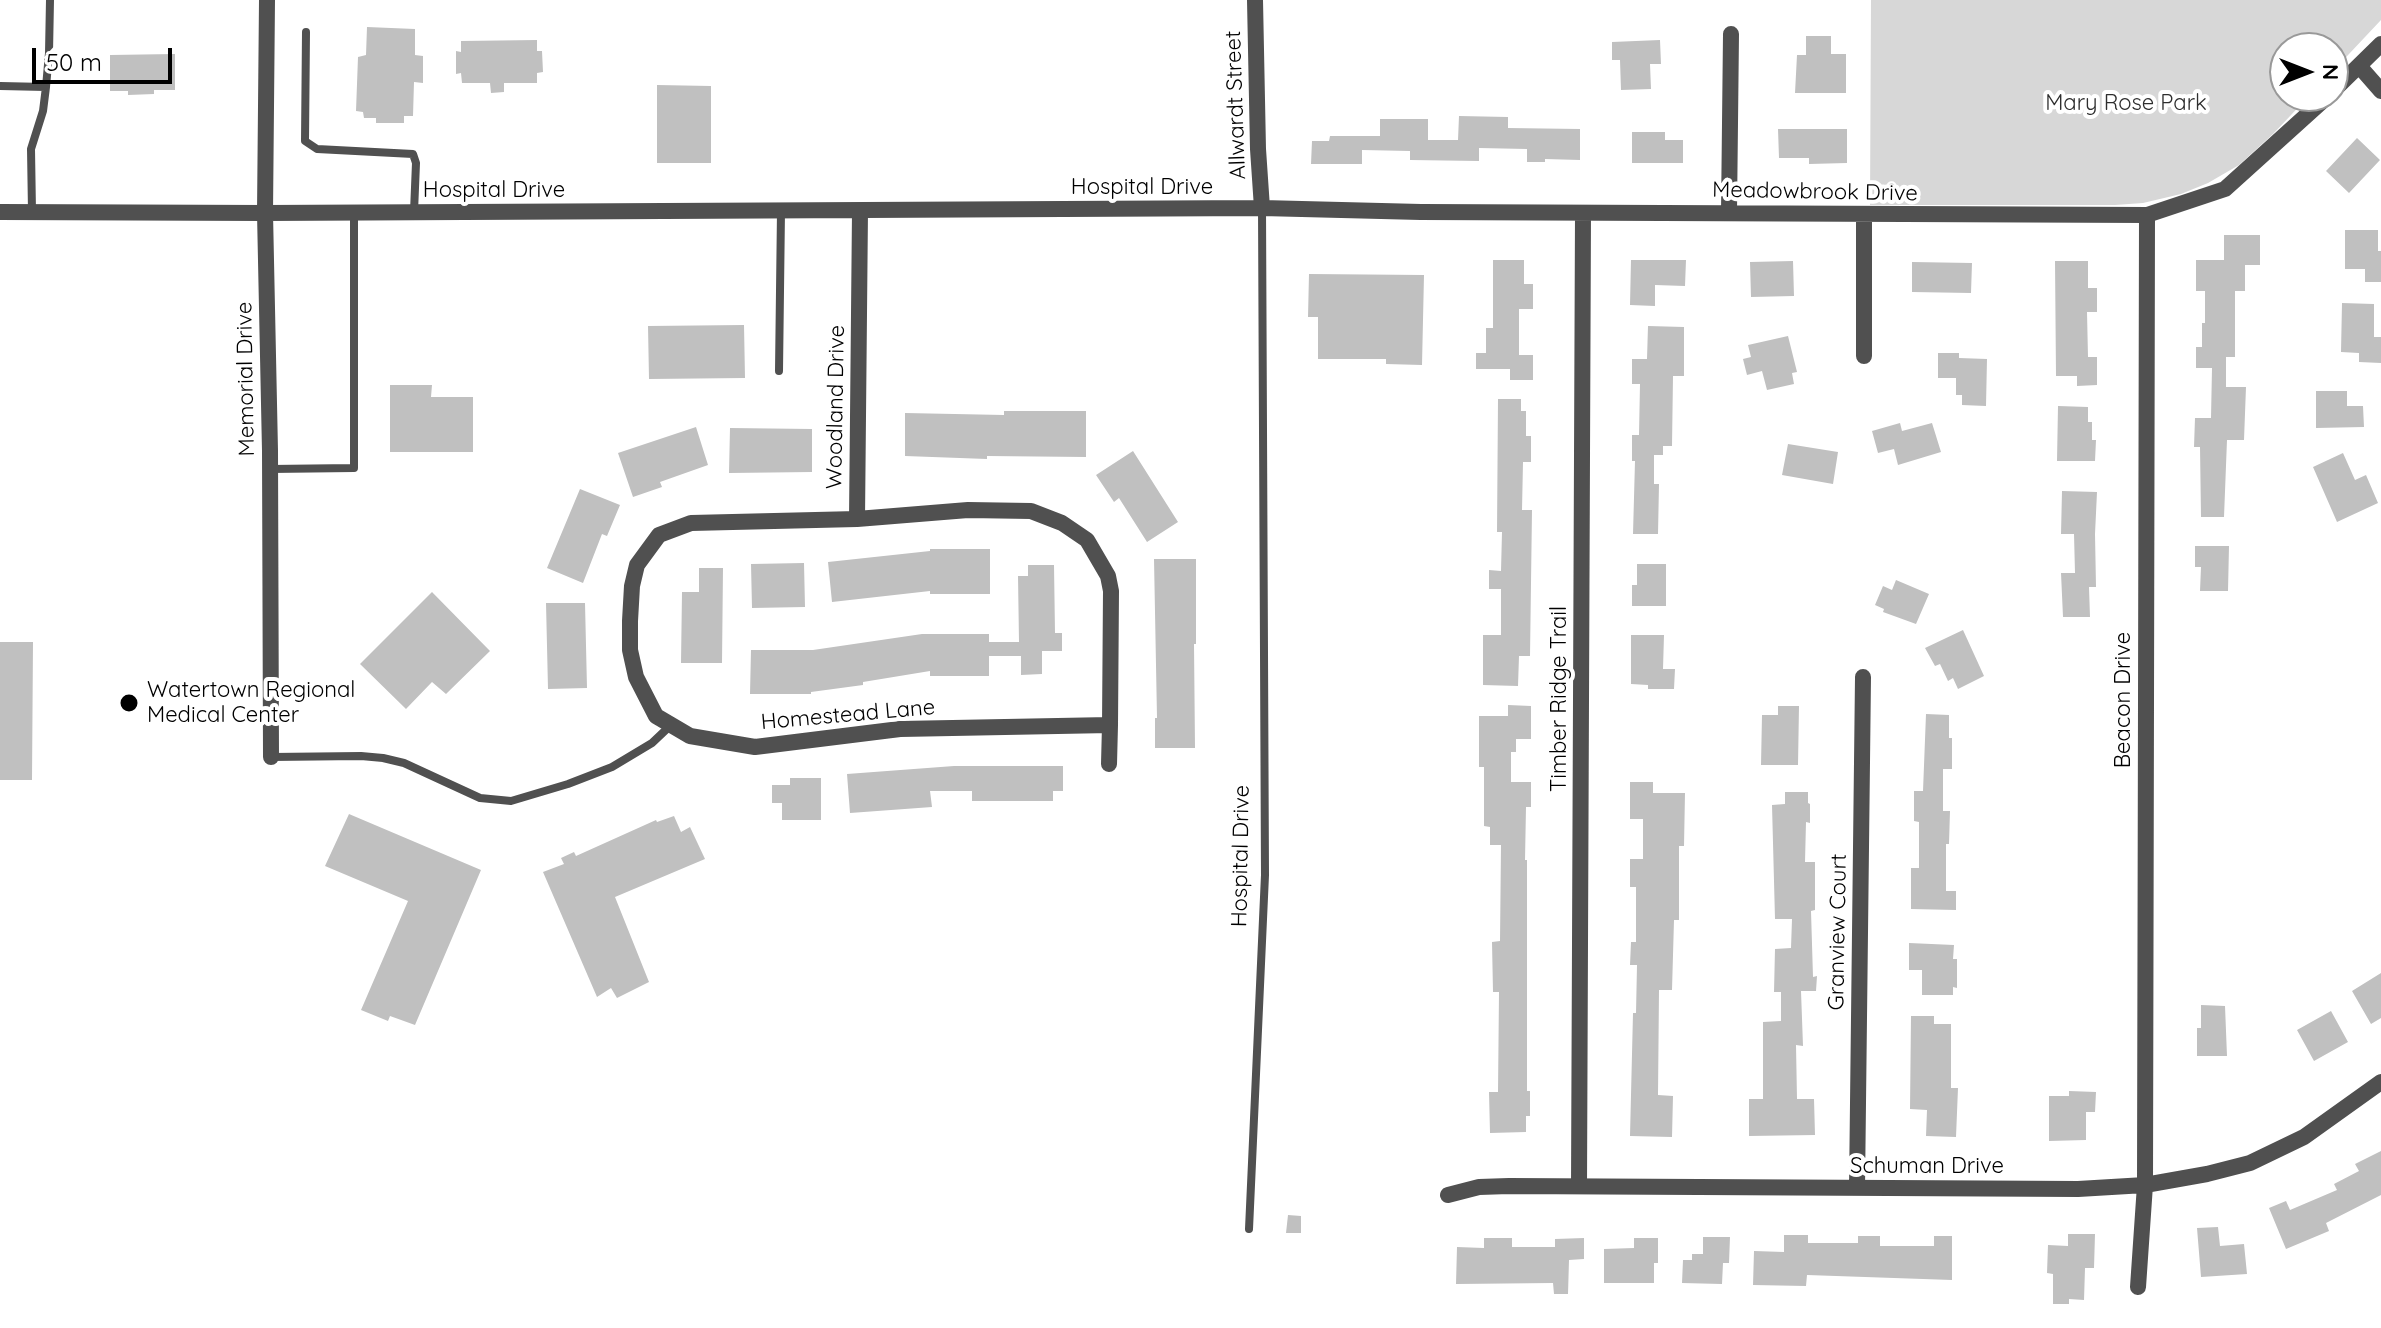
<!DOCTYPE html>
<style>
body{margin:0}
#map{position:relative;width:2381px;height:1328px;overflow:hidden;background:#fff;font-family:Quicksand,sans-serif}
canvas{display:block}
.north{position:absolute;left:2269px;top:32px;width:80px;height:80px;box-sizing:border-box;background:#fff;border:2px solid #999;border-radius:50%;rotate:90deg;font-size:22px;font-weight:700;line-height:32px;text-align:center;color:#000}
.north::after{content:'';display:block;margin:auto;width:28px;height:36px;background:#000;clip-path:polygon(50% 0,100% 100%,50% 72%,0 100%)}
.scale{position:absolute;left:32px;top:48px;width:140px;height:36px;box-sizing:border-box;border:4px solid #000;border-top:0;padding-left:10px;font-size:24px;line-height:28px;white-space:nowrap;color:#000;-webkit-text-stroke:6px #fff;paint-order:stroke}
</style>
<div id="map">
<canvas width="2381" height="1328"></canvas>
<div class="north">N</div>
<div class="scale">50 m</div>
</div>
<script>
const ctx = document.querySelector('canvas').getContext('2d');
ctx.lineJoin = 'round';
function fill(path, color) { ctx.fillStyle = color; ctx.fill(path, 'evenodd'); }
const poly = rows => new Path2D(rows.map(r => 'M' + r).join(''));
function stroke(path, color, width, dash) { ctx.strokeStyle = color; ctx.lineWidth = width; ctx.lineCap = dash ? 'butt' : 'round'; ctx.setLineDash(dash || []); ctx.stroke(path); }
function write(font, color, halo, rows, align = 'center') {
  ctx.font = font + ' Quicksand,sans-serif'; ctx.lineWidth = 8; ctx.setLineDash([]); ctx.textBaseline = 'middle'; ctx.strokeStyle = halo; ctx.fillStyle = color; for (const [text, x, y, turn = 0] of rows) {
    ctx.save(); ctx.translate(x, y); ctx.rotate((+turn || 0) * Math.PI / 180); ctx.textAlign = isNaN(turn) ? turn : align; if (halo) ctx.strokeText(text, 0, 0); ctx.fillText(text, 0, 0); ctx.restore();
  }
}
fill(poly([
 [1871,0,2381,0,2381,20,2333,71,2333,48,2285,48,2285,96,2309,96,2273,134,2239,165,2208,183,2181,194,2143,203,2115,205,1870,205]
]), '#d7d7d7');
fill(poly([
 [367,27,415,29,415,55,423,56,423,83,414,82,413,116,404,116,404,123,376,123,376,118,364,118,363,112,356,111,358,57,366,55],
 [1806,36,1831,36,1831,54,1846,54,1846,93,1795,93,1797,55,1806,55],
 [537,40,537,51,542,51,543,72,537,73,537,83,504,83,504,92,491,93,490,83,462,83,461,73,456,74,456,51,461,52,461,41],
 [1660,40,1661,64,1650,64,1651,89,1621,90,1620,60,1612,60,1612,42],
 [175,54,175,90,154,90,154,94,128,95,128,91,110,91,110,55],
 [657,85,711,86,711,163,657,163],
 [1459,116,1508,117,1508,128,1580,129,1580,160,1545,159,1545,162,1527,162,1527,149,1479,148,1479,161,1410,160,1410,151,1362,150,1362,164,1311,164,1312,141,1329,141,1330,136,1380,136,1380,119,1428,119,1428,140,1458,140],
 [1778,129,1847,129,1847,163,1809,164,1809,158,1779,158],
 [1632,132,1665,132,1665,140,1683,140,1683,163,1632,163],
 [2357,138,2380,160,2349,193,2326,171],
 [2345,230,2378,230,2378,251,2381,251,2381,282,2365,282,2365,269,2345,269],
 [2224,235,2260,235,2260,265,2245,265,2245,291,2235,291,2235,357,2226,357,2226,387,2246,387,2244,440,2227,440,2224,517,2201,517,2200,447,2194,447,2195,418,2211,418,2212,368,2196,368,2196,347,2202,347,2202,323,2205,323,2205,291,2196,291,2196,260,2224,260],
 [1493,260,1524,260,1524,284,1533,284,1533,309,1519,309,1519,355,1533,355,1533,380,1510,380,1510,369,1476,369,1476,353,1486,353,1486,328,1493,328],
 [1631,260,1686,260,1685,286,1655,285,1655,306,1630,305],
 [1793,261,1794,296,1751,297,1750,262],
 [2055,261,2088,261,2088,288,2097,288,2097,312,2087,312,2088,357,2097,357,2097,385,2077,386,2077,376,2056,376],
 [1912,262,1972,263,1971,293,1912,292],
 [1309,274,1424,275,1422,365,1386,364,1386,359,1318,359,1318,317,1308,317],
 [2342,303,2374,304,2374,337,2381,337,2381,363,2359,362,2359,353,2341,352],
 [744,325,745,378,649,379,648,326],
 [1648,326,1684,327,1684,376,1673,376,1672,446,1663,446,1663,455,1654,455,1654,484,1659,484,1658,534,1633,534,1635,461,1632,461,1632,435,1639,435,1640,384,1632,384,1632,359,1647,359],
 [1788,336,1797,372,1792,373,1794,384,1767,390,1762,371,1747,375,1743,359,1751,357,1748,345],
 [1938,353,1959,353,1959,358,1987,359,1986,406,1962,405,1962,395,1956,395,1956,378,1938,378],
 [390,385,432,385,431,397,473,397,473,452,390,452],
 [2316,391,2347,391,2347,406,2363,406,2364,427,2316,428],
 [1498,399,1521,399,1521,411,1526,411,1526,436,1531,436,1531,462,1523,462,1522,510,1532,510,1530,656,1519,656,1518,686,1483,685,1483,635,1501,635,1501,589,1489,589,1489,570,1501,571,1502,532,1497,532],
 [2058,406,2088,407,2088,422,2092,422,2092,440,2096,440,2095,461,2057,461],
 [1004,411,1086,411,1086,457,987,456,987,459,905,456,905,413,1004,415],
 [1900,423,1902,431,1932,423,1941,452,1898,465,1894,449,1878,453,1872,431],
 [696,427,708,465,660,482,662,487,633,497,618,453],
 [730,428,812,429,812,472,729,473],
 [1788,444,1838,452,1833,484,1782,475],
 [1133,451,1178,522,1147,542,1119,498,1114,502,1096,475],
 [2343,453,2355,480,2366,475,2378,503,2337,522,2313,467],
 [580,489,620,505,607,536,602,534,583,583,547,568],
 [2062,491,2097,492,2095,534,2096,587,2089,587,2090,617,2063,617,2061,573,2075,573,2074,534,2061,534],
 [2195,546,2229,546,2228,591,2200,591,2201,567,2195,567],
 [930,549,990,549,990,594,930,594,930,591,832,602,828,562,930,551],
 [1154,559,1196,559,1196,644,1194,644,1195,748,1155,748,1155,718,1157,718],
 [804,563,805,607,752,608,751,564],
 [1637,564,1666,564,1666,606,1632,606,1632,585,1637,585],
 [1028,565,1054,565,1055,633,1062,633,1062,651,1042,651,1042,674,1021,675,1021,656,989,656,989,676,930,676,930,671,863,682,863,685,811,692,811,694,750,694,751,650,813,650,922,634,989,634,989,642,1019,642,1018,576,1028,576],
 [699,568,723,568,722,663,681,663,682,592,699,592],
 [1896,580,1929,594,1916,624,1883,612,1884,609,1875,605,1883,586,1892,590],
 [432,592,490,651,446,694,432,682,406,709,360,664],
 [546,603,585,603,587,688,548,689],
 [1963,630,1984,676,1958,689,1953,678,1948,681,1940,664,1935,666,1925,648],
 [1631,635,1664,635,1663,669,1675,669,1674,689,1648,689,1648,685,1631,684],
 [0,642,33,642,32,780,0,780],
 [1508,705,1531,706,1531,739,1516,739,1516,752,1511,752,1511,782,1531,782,1531,807,1526,807,1525,860,1527,860,1527,1091,1530,1091,1530,1116,1526,1116,1526,1132,1490,1133,1489,1092,1498,1092,1499,992,1493,992,1492,942,1500,941,1501,845,1490,845,1490,827,1484,826,1484,767,1479,767,1479,716,1508,716],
 [1778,706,1799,706,1798,765,1761,765,1762,715,1778,715],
 [1926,714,1949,715,1949,738,1952,738,1952,769,1943,769,1943,811,1950,811,1949,844,1946,844,1946,891,1956,891,1956,910,1911,909,1911,868,1919,868,1919,822,1914,821,1914,791,1923,791],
 [954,766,1063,766,1063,791,1053,791,1053,801,972,801,972,791,930,791,932,807,850,813,847,774],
 [790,778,821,778,821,820,782,820,782,803,772,803,772,785,790,785],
 [1630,782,1653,782,1653,793,1685,793,1684,846,1679,846,1679,920,1674,920,1672,990,1659,990,1658,1095,1673,1096,1672,1137,1630,1136,1633,1013,1636,1013,1637,965,1630,965,1631,942,1636,942,1636,887,1630,887,1630,859,1643,859,1643,819,1630,819],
 [1785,792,1808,792,1808,803,1810,804,1810,823,1806,822,1805,862,1815,862,1815,910,1811,911,1813,977,1817,976,1816,991,1801,991,1803,1046,1796,1045,1797,1099,1814,1099,1815,1135,1749,1136,1749,1099,1763,1099,1763,1022,1781,1021,1781,992,1774,992,1775,949,1791,948,1792,919,1775,919,1772,805,1785,804],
 [349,814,481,870,415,1025,390,1016,388,1021,361,1010,408,901,325,866],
 [674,816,681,832,690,827,705,859,615,897,649,982,617,998,611,988,597,997,543,872,564,864,561,858,574,852,576,856,656,820,657,822],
 [1909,943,1954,945,1953,959,1957,959,1957,988,1953,987,1953,995,1922,995,1922,970,1909,970],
 [2381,973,2381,1018,2371,1024,2352,991],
 [2201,1005,2225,1006,2227,1056,2197,1056,2197,1028,2201,1028],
 [2331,1011,2348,1042,2314,1061,2297,1030],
 [1911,1016,1934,1016,1934,1024,1951,1024,1951,1088,1958,1088,1956,1137,1926,1136,1927,1110,1910,1109],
 [2069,1091,2096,1092,2095,1112,2086,1112,2086,1140,2049,1141,2049,1096,2069,1096],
 [2381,1151,2381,1195,2326,1223,2329,1231,2286,1249,2269,1208,2286,1201,2290,1210,2337,1190,2334,1184,2359,1171,2355,1164],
 [1288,1215,1301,1216,1301,1233,1286,1233],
 [2218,1227,2220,1246,2244,1244,2247,1274,2201,1277,2197,1228],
 [2068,1234,2095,1234,2094,1268,2085,1268,2084,1300,2069,1299,2069,1304,2053,1304,2053,1274,2047,1273,2048,1245,2068,1246],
 [1784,1235,1808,1235,1808,1243,1858,1243,1858,1236,1880,1236,1880,1246,1934,1246,1934,1236,1952,1236,1952,1280,1807,1275,1806,1286,1753,1285,1754,1251,1784,1252],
 [1703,1237,1730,1237,1729,1263,1723,1263,1722,1284,1682,1283,1683,1260,1692,1260,1692,1254,1703,1254],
 [1484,1238,1512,1238,1512,1247,1555,1247,1555,1239,1584,1238,1584,1259,1569,1260,1568,1294,1554,1294,1553,1283,1456,1284,1457,1247,1484,1248],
 [1634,1238,1658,1238,1658,1263,1654,1263,1654,1283,1604,1283,1604,1249,1634,1248]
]), '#c0c0c0');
stroke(poly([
 [306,32,305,141,317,149,413,154,416,163,414,212],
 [0,86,46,87,43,111,31,149,32,212],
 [46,87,49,53,50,0],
 [779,371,781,211],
 [270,469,354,468,354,213],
 [271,757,361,756,383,758,404,763,480,798,511,801,568,784,612,767,652,743,671,725],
 [1249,1229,1265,875,1262,208]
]), '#505050', 8);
stroke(poly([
 [267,0,265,213,270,451,271,757],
 [1255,0,1258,149,1262,208],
 [2360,67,2381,91],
 [2333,91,2381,44],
 [0,212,265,213,1262,208,1421,212,2147,215,2225,189,2328,96],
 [1729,212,1731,34],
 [1864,356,1864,215],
 [857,519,860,211],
 [1109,764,1110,725,1111,591,1108,576,1087,540,1062,523,1031,511,968,510,857,519,691,523,659,535,637,565,632,586,630,621,630,650,636,677,656,716,690,736,755,747,900,729,1110,725],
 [1579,1185,1583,213],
 [1857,1188,1863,677],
 [1448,1195,1479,1187,1509,1186,2078,1189,2145,1185,2207,1174,2250,1163,2304,1137,2381,1082],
 [2138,1287,2145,1185,2147,215]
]), '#505050', 16);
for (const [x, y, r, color] of [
 [129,703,10,"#000"]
]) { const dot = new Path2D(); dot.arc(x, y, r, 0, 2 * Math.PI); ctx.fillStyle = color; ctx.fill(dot); stroke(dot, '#fff', 3); }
write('22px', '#2e2e2e', '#fff', [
 ["Mary Rose Park",2126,103]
]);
write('22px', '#000', '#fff', [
 ["Allwardt Street",1236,105,-92],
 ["Hospital Drive",1142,187],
 ["Hospital Drive",494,190],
 ["Meadowbrook Drive",1815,192,1],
 ["Memorial Drive",246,379,-91],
 ["Woodland Drive",836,407,-89],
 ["Timber Ridge Trail",1559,699,-90],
 ["Beacon Drive",2123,700,-90],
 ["Homestead Lane",848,715,-5],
 ["Hospital Drive",1241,856,-89],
 ["Granview Court",1838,932,-89],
 ["Schuman Drive",1927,1166]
]);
write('22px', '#000', '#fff', [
 ["Watertown Regional",147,690],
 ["Medical Center",147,715]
], 'left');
</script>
